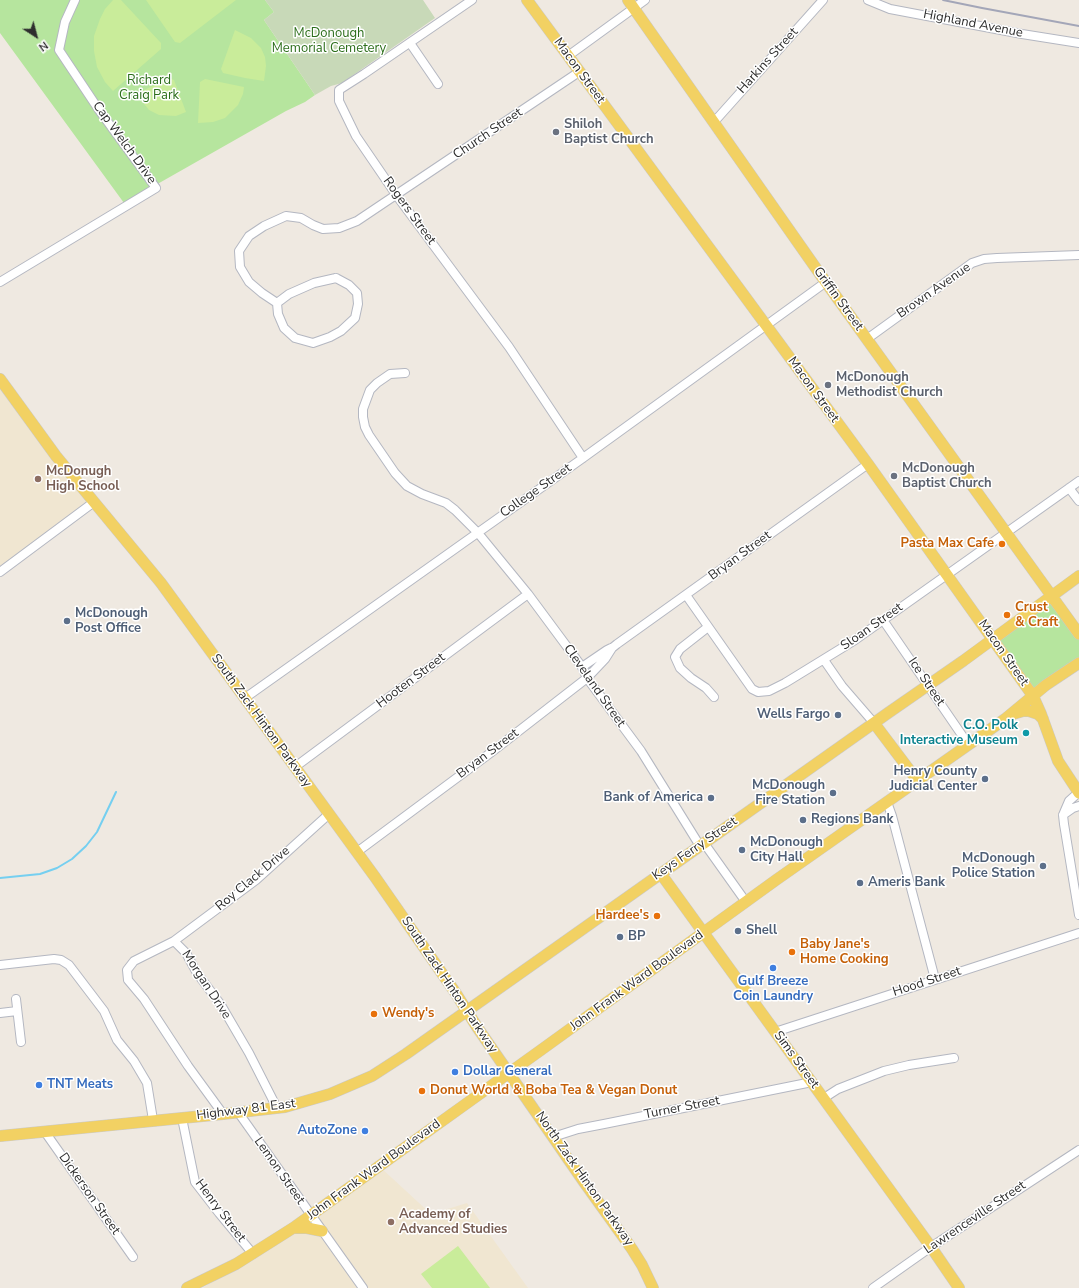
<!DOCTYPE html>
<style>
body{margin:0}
#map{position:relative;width:1079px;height:1288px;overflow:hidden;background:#efe9e1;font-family:"Nunito Sans",sans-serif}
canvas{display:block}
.north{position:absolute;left:16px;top:16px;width:40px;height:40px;-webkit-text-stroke:3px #fff;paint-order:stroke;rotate:144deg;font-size:11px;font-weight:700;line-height:16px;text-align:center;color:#2e2e2e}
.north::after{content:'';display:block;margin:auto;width:14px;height:18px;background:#2e2e2e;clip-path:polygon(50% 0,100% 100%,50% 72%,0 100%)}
</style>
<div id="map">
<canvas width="1079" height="1288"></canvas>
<div class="north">N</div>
</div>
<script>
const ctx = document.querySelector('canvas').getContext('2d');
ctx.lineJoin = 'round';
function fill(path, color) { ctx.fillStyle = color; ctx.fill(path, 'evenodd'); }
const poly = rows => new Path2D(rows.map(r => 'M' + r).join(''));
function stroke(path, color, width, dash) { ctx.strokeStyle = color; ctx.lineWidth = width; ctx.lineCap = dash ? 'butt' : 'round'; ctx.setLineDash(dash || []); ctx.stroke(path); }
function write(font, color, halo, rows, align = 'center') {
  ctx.font = font + ' "Nunito Sans",sans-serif'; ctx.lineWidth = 3; ctx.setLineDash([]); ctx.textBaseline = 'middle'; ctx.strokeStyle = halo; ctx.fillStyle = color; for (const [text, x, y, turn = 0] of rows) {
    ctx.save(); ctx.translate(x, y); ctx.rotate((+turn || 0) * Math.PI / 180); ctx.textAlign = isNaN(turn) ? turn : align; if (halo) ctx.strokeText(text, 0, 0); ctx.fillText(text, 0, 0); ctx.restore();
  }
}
fill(poly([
 [0,379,94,502,0,570],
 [379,1166,431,1214,467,1203,528,1288,203,1288,276,1239]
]), '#f0e6d1');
fill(poly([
 [0,0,265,0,274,12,264,20,315,95,305,102,286,111,124,203,0,33],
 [1051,596,1079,634,1079,665,1033,696,993,640]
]), '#b6e59e');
fill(poly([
 [265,0,423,0,435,18,342,83,331,86,315,95,264,20,274,12]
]), '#c8d9b8');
fill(poly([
 [113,0,121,0,161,43,161,49,113,91,105,82,97,67,94,51,94,36,100,19,105,9],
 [146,0,236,0,180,43,175,42],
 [235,30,251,38,261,48,265,57,266,66,264,81,245,78,223,73,221,69],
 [169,78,174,80,186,112,176,116,159,115,149,110,136,94],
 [205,79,244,87,243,94,238,105,225,118,213,122,198,123,200,82],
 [458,1246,490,1288,432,1288,421,1274]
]), '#c9ec9a');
stroke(poly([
 [0,878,40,874,57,868,72,859,86,846,97,832,116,792]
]), '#75cff0', 2);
const minor = poly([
 [472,0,364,74,339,90,339,101,356,136,397,196,509,347,583,458],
 [868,0,890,9,1022,34,1079,43],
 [410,43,438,84],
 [568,56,645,0],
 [714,122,823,0],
 [336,278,349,285,357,293,358,304,355,318,341,331,330,337,313,343,295,338,284,328,278,314,277,303,289,294,314,283,336,278],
 [0,282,156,188,99,110,59,50,65,22,75,0],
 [277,303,262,293,249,282,240,267,239,251,249,236,264,226,286,216,301,218,313,225,323,229,339,228,357,221,579,72],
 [867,339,972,263,984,259,997,258,1079,255],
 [405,373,390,374,377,383,370,390,363,409,363,417,365,427,369,435,395,473,407,486,422,494,446,503,455,510,478,533,528,594,568,648,582,667,587,678,641,751,700,846],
 [1069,488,1079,501],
 [0,572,94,502],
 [686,595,752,689,758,692,769,691,785,683,855,640,1079,481],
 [883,620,968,744],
 [708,627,680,649,675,657,680,668,691,678,706,688,714,697],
 [824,660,842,686,874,723],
 [582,667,607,650,611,648],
 [245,698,583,458,826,282],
 [295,767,528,594],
 [1079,792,1069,801,1063,815,1064,824,1079,915],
 [887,802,892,816,935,979],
 [1063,815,1073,808,1079,806],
 [704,843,746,902],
 [357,852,493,751,587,678,605,659,612,648,617,644,868,464],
 [174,941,256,880,329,814],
 [0,965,54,959,61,960,69,965,104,1011,117,1040,134,1061,147,1083,153,1120],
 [16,999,21,1042],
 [0,1013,17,1011],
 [775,1032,1079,933],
 [824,1098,838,1089,884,1071,909,1065,954,1058],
 [238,1112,363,1288],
 [223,1114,188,1066,144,999,128,980,127,970,134,961,174,941,186,953,197,973,221,1005,249,1053,277,1108],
 [182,1118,195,1182,219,1213,253,1254],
 [45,1132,133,1257],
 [553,1137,578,1129,604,1124,812,1082],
 [873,1288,931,1247,1079,1150]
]);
const major = poly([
 [527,0,868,464,1033,696,1041,714,1058,761,1079,793],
 [628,0,820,274,1079,634],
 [0,379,56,456,161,583,375,877,455,992,477,1027,584,1182,632,1249,642,1265,653,1288],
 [1013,714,1023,711,1029,711,1038,714,1043,719],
 [874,723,917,780],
 [661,874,931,1247,959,1288],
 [0,1136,223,1114,285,1107,330,1094,372,1076,406,1054,888,713,963,661,1079,576],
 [293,1228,307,1228,322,1231],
 [187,1288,236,1264,293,1228,541,1050,776,880,1005,719,1046,685,1079,663]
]);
stroke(minor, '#b4b7c1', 10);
stroke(major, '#c9c9c9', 12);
stroke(minor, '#fff', 8);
stroke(major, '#f2d163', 11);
stroke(poly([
 [943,0,982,8,1079,26]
]), '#a3a6b8', 2);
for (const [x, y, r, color] of [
 [556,132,4,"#6b7280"],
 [828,385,4,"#6b7280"],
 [894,476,4,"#6b7280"],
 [38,479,4,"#8d6e63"],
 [1002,544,4,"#e8710a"],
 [1007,615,4,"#e8710a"],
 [67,621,4,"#5c6f8a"],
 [838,715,4,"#5c6f8a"],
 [1026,733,4,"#0f9aa8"],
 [985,779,4,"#5c6f8a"],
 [833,793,4,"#5c6f8a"],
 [711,798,4,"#5c6f8a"],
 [803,820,4,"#5c6f8a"],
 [742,850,4,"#5c6f8a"],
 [1043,866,4,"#5c6f8a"],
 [860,883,4,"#5c6f8a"],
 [657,916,4,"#e8710a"],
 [738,931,4,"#5c6f8a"],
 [620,937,4,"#5c6f8a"],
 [792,952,4,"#e8710a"],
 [773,968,4,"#3f7fe0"],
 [374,1014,4,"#e8710a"],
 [455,1072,4,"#3f7fe0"],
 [39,1085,4,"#3f7fe0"],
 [422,1091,4,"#e8710a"],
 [365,1131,4,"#3f7fe0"],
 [391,1222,4,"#8d6e63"]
]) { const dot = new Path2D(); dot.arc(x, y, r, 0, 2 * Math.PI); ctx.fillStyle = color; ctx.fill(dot); stroke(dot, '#fff', 1.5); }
write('13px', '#2e2e2e', '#fff', [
 ["Highland Avenue",973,24,11],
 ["Harkins Street",768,61,-48],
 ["Macon Street",579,71,54],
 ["Church Street",488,134,-34],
 ["Cap Welch Drive",124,143,54],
 ["Rogers Street",409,211,54],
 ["Brown Avenue",934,291,-35],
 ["Griffin Street",838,299,54],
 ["Macon Street",813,390,54],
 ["College Street",536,491,-35],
 ["Bryan Street",740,556,-36],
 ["Sloan Street",872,627,-35],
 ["Macon Street",1003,653,55],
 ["Hooten Street",411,681,-37],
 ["Ice Street",926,682,56],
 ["Cleveland Street",594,686,55],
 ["South Zack Hinton Parkway",261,721,54],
 ["Bryan Street",488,754,-37],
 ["Keys Ferry Street",695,849,-35],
 ["Roy Clack Drive",253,879,-40],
 ["John Frank Ward Boulevard",637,981,-36],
 ["Hood Street",927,982,-18],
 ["Morgan Drive",206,985,57],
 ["South Zack Hinton Parkway",449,985,56],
 ["Sims Street",796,1060,54],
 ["Turner Street",682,1108,-11],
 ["Highway 81 East",246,1110,-7],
 ["John Frank Ward Boulevard",374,1170,-36],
 ["Lemon Street",279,1171,55],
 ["North Zack Hinton Parkway",584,1179,55],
 ["Dickerson Street",89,1194,55],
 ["Henry Street",220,1211,53],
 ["Lawrenceville Street",975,1218,-34]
]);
write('13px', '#2c6e1b', '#fff', [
 ["McDonough",329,34],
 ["Memorial Cemetery",329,49],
 ["Richard",149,81],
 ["Craig Park",149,96]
]);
write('bold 13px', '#5b616d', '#fff', [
 ["Shiloh",564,125],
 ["Baptist Church",564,140],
 ["McDonough",836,378],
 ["Methodist Church",836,393],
 ["McDonough",902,469],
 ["Baptist Church",902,484]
], 'left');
write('bold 13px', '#785e54', '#fff', [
 ["McDonugh",46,472],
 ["High School",46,487],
 ["Academy of",399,1215],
 ["Advanced Studies",399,1230]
], 'left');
write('bold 13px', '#c56008', '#fff', [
 ["Pasta Max Cafe",994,544,"right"],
 ["Crust",1015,608],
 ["& Craft",1015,623],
 ["Hardee's",649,916,"right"],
 ["Baby Jane's",800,945],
 ["Home Cooking",800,960],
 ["Wendy's",382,1014],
 ["Donut World & Boba Tea & Vegan Donut",430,1091]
], 'left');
write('bold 13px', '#4e5e75', '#fff', [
 ["McDonough",75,614],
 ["Post Office",75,629],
 ["Wells Fargo",830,715,"right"],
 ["Henry County",977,772,"right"],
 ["Judicial Center",977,787,"right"],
 ["McDonough",825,786,"right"],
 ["Fire Station",825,801,"right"],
 ["Bank of America",703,798,"right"],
 ["Regions Bank",811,820],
 ["McDonough",750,843],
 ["City Hall",750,858],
 ["McDonough",1035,859,"right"],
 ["Police Station",1035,874,"right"],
 ["Ameris Bank",868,883],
 ["Shell",746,931],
 ["BP",628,937]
], 'left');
write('bold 13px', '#0d838f', '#fff', [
 ["C.O. Polk",1018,726],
 ["Interactive Museum",1018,741]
], 'right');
write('bold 13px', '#366cbe', '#fff', [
 ["Gulf Breeze",773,982,"center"],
 ["Coin Laundry",773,997,"center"],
 ["Dollar General",463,1072],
 ["TNT Meats",47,1085],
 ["AutoZone",357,1131,"right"]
], 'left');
</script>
